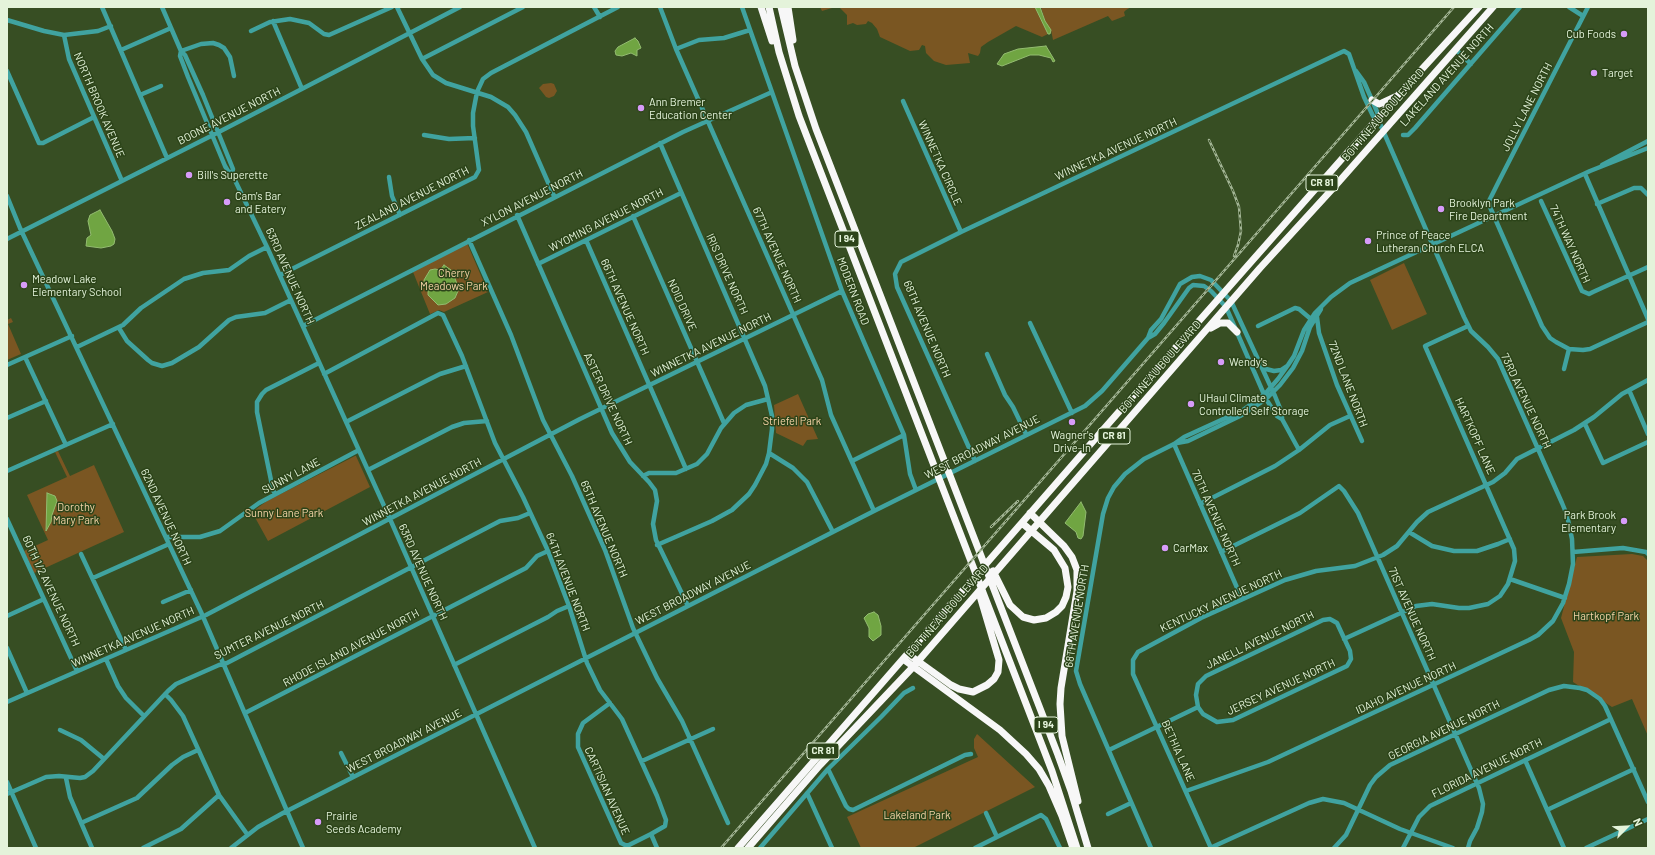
<!DOCTYPE html>
<style>
body{margin:0}
#map{position:relative;width:1655px;height:855px;overflow:hidden;background:#374e23;font-family:Barlow,sans-serif}
canvas{display:block}
.frame{position:absolute;inset:0;border:8px solid #e4f3da;pointer-events:none}
.north{position:absolute;left:1607px;top:807px;width:40px;height:40px;-webkit-text-stroke:3px #2c4419;paint-order:stroke;rotate:66deg;font-size:11px;font-weight:700;line-height:16px;text-align:center;color:#e4f3da}
.north::after{content:'';display:block;margin:auto;width:14px;height:18px;background:#e4f3da;clip-path:polygon(50% 0,100% 100%,50% 72%,0 100%)}
</style>
<div id="map">
<canvas width="1655" height="855"></canvas>
<div class="frame"></div>
<div class="north">N</div>
</div>
<script>
const ctx = document.querySelector('canvas').getContext('2d');
ctx.lineJoin = 'round';
function fill(path, color) { ctx.fillStyle = color; ctx.fill(path, 'evenodd'); }
const poly = rows => new Path2D(rows.map(r => 'M' + r).join(''));
function stroke(path, color, width, dash) { ctx.strokeStyle = color; ctx.lineWidth = width; ctx.lineCap = dash ? 'butt' : 'round'; ctx.setLineDash(dash || []); ctx.stroke(path); }
function write(font, color, halo, rows, align = 'center') {
  ctx.font = font + ' Barlow,sans-serif'; ctx.lineWidth = 3; ctx.setLineDash([]); ctx.textBaseline = 'middle'; ctx.strokeStyle = halo; ctx.fillStyle = color; for (const [text, x, y, turn = 0] of rows) {
    ctx.save(); ctx.translate(x, y); ctx.rotate((+turn || 0) * Math.PI / 180); ctx.textAlign = isNaN(turn) ? turn : align; if (halo) ctx.strokeText(text, 0, 0); ctx.fillText(text, 0, 0); ctx.restore();
  }
}
fill(poly([
 [820,7,1035,7,1048,34,1042,37,1016,26,988,42,981,47,980,53,978,56,968,53,970,63,946,65,934,61,926,53,925,46,922,45,919,50,910,51,880,37,877,29,872,23,868,21,866,24,857,25,853,23,847,25,847,15,840,8,832,8,822,11],
 [1041,7,1131,7,1126,10,1124,12,1125,16,1112,21,1108,16,1053,40,1051,30,1045,21],
 [551,83,554,84,557,91,554,96,549,98,546,97,539,88,543,84],
 [467,243,488,292,444,312,439,310,430,314,413,272],
 [1404,263,1427,314,1392,330,1370,280],
 [11,318,13,322,8,324,21,354,7,360,7,320],
 [798,394,818,439,807,440,803,446,776,433,774,405],
 [58,451,70,476,94,465,124,532,34,573,24,551,48,540,27,495,67,477,55,452],
 [355,456,356,456,370,487,268,541,252,512,267,501],
 [1632,554,1643,556,1648,561,1648,736,1632,699,1612,707,1573,682,1574,652,1561,618,1577,557],
 [977,734,1035,787,913,848,861,848,847,817,978,757,974,748,974,739]
]), '#7a5622');
const water = poly([
 [1035,7,1040,7,1045,21,1051,30,1050,34,1048,34,1035,7],
 [635,38,638,41,641,48,637,50,637,56,631,53,622,56,616,55,615,51,618,47,635,38],
 [1046,46,1055,61,1053,62,1051,58,1039,55,1030,55,1002,66,997,64,1004,54,1018,49,1046,46],
 [100,210,112,231,115,239,114,244,111,246,101,248,86,246,87,238,91,235,88,221,90,215,100,210],
 [444,265,451,270,456,281,458,291,455,298,446,304,438,305,428,295,428,290,425,287,424,280,430,270,435,269,440,270,444,265],
 [47,493,55,496,57,501,52,515,51,522,46,531,47,493],
 [1081,502,1086,512,1083,536,1081,539,1078,538,1076,532,1065,523,1081,502],
 [874,612,878,615,881,626,881,635,873,641,869,637,869,628,864,618,868,614,874,612]
]);
fill(water, '#70a542');
stroke(water, '#93bc70', 1);
stroke(poly([
 [102,7,167,158],
 [162,7,181,51,185,55,203,95,233,169,232,174,267,247,390,519,535,848],
 [397,7,422,59,433,75,446,83,491,97,508,107,515,115,526,132,554,196],
 [594,7,600,17],
 [660,7,676,49,822,380,831,415,874,511],
 [742,7,842,291,904,435,910,474,916,490],
 [1569,7,1583,16],
 [1588,7,1499,181,1489,201,1490,207,1542,326,1550,338,1556,342,1569,349,1583,350,1590,349,1648,322],
 [7,20,44,31,64,35,98,31,111,26],
 [273,21,302,89],
 [251,31,270,22,290,19,309,23,324,34,329,35,392,7],
 [64,35,69,59,122,181],
 [676,49,699,40,724,38,750,30],
 [1455,49,1471,64],
 [121,50,171,28],
 [181,51,180,56,188,77,225,166,228,171,232,174],
 [181,51,201,44,213,43,219,45,224,48,230,57,234,76],
 [422,59,523,7],
 [7,71,39,143,43,143,94,117],
 [140,95,161,86],
 [903,101,961,232],
 [424,135,449,139,475,138],
 [1403,135,1408,135,1415,128,1520,7],
 [660,143,765,386,772,416,772,429,769,453,793,468,807,482,833,532],
 [1602,165,1648,141],
 [1585,174,1648,319],
 [389,177,392,196,400,215],
 [7,196,20,228,201,612,303,848],
 [1541,201,1582,291,1589,294,1593,292,1648,267],
 [1597,204,1634,188,1641,188,1648,195],
 [517,215,612,433,630,462,649,482,655,490,657,501,653,524,656,540,688,606],
 [633,216,724,423],
 [7,239,213,135,460,7],
 [469,240,511,335,543,420,572,476,605,550,633,628,657,678,682,721,728,823],
 [586,240,686,469],
 [538,264,681,193],
 [280,275,475,177,479,170,473,126,473,113,477,92,483,79,491,73,618,7],
 [1317,317,1319,333,1337,385,1362,441],
 [1030,323,1072,413],
 [303,326,683,132,772,92],
 [1258,326,1295,308,1299,309,1312,320],
 [119,328,127,341,148,360,152,363,162,366,172,363,199,347,229,320,236,317,265,313,291,300],
 [1148,338,1155,334,1164,323,1189,288,1193,285,1204,286,1211,291,1226,307,1266,399,1277,416,1282,419],
 [77,347,123,325,141,308,184,279,203,273,229,270,249,256,267,247],
 [987,354,1005,395,1013,407,1026,434],
 [25,357,66,445],
 [1261,364,1266,369,1274,371,1281,370,1287,366],
 [7,365,72,336],
 [1564,369,1569,349],
 [324,374,438,313,443,315,462,356,495,443,523,497,548,551,569,606,587,663,600,690,622,719,657,796,666,820,665,826,651,834,657,848],
 [1629,390,1648,434],
 [7,418,46,401],
 [346,422,426,381,440,374,466,366],
 [1585,424,1603,463,1648,442],
 [1177,443,1188,441,1240,416,1266,399,1280,385,1293,368,1302,351,1310,327,1321,309],
 [1174,444,1242,599],
 [852,461,904,435],
 [975,461,897,287,895,274,901,262,961,232,1344,51,1349,54,1364,97,1373,116,1378,119],
 [368,470,452,427,464,423,487,421],
 [7,471,113,424],
 [643,476,649,473,676,473,697,464,707,454,721,428,734,413,746,405,768,399],
 [275,494,273,490,257,412,257,402,262,394,266,390,319,363],
 [1200,504,1275,466,1299,450,1330,425,1350,416],
 [7,519,77,671],
 [1409,532,1432,546,1454,551,1477,551,1498,544,1510,539],
 [166,537,200,537,220,531,259,503,359,450],
 [657,545,712,521,732,510,749,494,755,485,766,464,769,453],
 [1221,552,1300,513,1339,486,1344,491,1358,513,1479,788,1483,804,1482,812,1477,828,1470,841,1468,848],
 [1573,552,1623,548,1646,552,1648,554],
 [81,554,126,650],
 [93,578,169,544],
 [1510,579,1565,598],
 [163,602,191,590],
 [7,616,44,599],
 [1330,619,1337,623,1350,651,1351,659,1347,666,1233,720,1217,722,1203,714,1198,707,1196,695,1198,684,1206,676,1323,620,1330,619],
 [1344,639,1416,606,1432,604,1459,608,1469,608,1488,604,1500,596,1508,584,1515,561,1514,549,1425,346,1468,326],
 [7,648,27,693],
 [106,659,118,686,126,698,144,716],
 [454,665,548,617,557,611,569,606],
 [165,694,171,700,183,716,219,795,247,834],
 [7,702,206,615,580,419,842,291],
 [610,703,583,723,578,734,578,747,621,843,627,846,651,834],
 [245,713,526,568,537,556,548,551],
 [60,730,81,740,104,759],
 [1109,750,1198,707],
 [341,753,353,777],
 [1525,760,1564,848],
 [642,761,713,729],
 [828,769,846,806,849,809,853,810,965,755,971,754],
 [66,778,70,797,92,848],
 [7,782,36,848],
 [1186,791,1268,762,1529,640,1538,635,1553,621,1563,603,1569,584,1573,564,1572,539,1567,515,1562,503,1498,359,1488,347,1471,331,1464,317,1378,119,1378,114,1372,100,1364,82,1356,71],
 [807,793,832,848],
 [7,794,46,777,59,776,80,778,85,777,93,771,168,691,176,684,219,665,227,663,500,521,518,518,530,513],
 [1547,810,1634,769],
 [986,813,997,837],
 [1108,814,1131,803],
 [81,823,137,798,172,765,183,757,198,750],
 [143,848,181,829,219,795],
 [231,848,258,827,283,813,874,511,1085,406,1102,391,1148,338,1151,330,1161,319,1180,284,1192,277,1200,276,1211,280,1231,301,1275,396,1282,413,1282,419,1299,450],
 [760,848,828,769,881,717,904,693,913,688],
 [975,848,1041,815,1046,819,1060,848],
 [1151,848,1080,684,1076,671,1103,514,1108,498,1114,487,1125,474,1144,459,1174,444,1184,437,1243,410,1265,394,1278,379,1288,365,1294,356,1304,330,1315,313,1331,297,1350,283,1590,171,1648,148],
 [1210,848,1309,803,1323,799,1344,803,1400,829,1453,848],
 [1211,848,1133,674,1133,660,1138,652,1201,618,1285,580,1316,571,1355,566,1383,555,1397,546,1417,522,1428,512,1493,482,1505,473,1517,459,1574,430,1594,417,1622,394,1648,380],
 [1334,848,1346,835,1370,785,1376,777,1390,765,1549,690,1564,686,1580,688,1587,690,1600,699,1605,706,1648,802],
 [1403,848,1419,817,1430,806,1611,719],
 [1586,848,1648,819]
]), '#40a3a0', 4.5);
stroke(poly([
 [761,7,772,41],
 [769,7,779,52,799,116,1052,771,1077,848],
 [781,7,795,66,816,129,1058,755,1071,791,1088,848],
 [788,7,793,40],
 [1372,100,1379,104,1382,103,1395,97],
 [1211,328,1220,323,1228,323,1237,332],
 [1030,513,1064,546,1072,557,1077,570,1077,591,1061,688,1060,704,1062,736,1078,801],
 [993,571,1010,605,1023,617,1034,620,1046,618,1056,612,1062,606,1066,597,1068,587,1065,568,1054,550,1022,523],
 [908,654,951,685,959,689,973,692,987,685,994,679,998,672,999,660,980,596],
 [903,659,1000,730,1026,754,1039,769,1049,786,1062,816,1073,848],
 [738,848,1102,431,1400,93,1479,7],
 [748,848,820,765,913,667,1260,268,1336,185,1493,7]
]), '#f7f7f7', 7);
const rail = poly([
 [1209,140,1233,191,1239,207,1241,231,1238,245,1234,256],
 [991,527,1018,501],
 [721,848,1454,7]
]);
stroke(rail, '#a4b696', 2.5);
stroke(rail, '#2c4419', 1, [3]);
for (const [x, y, r, color] of [
 [1624,34,4,"#d79bf9"],
 [1594,73,4,"#d79bf9"],
 [641,108,4,"#d79bf9"],
 [189,175,4,"#d79bf9"],
 [227,202,4,"#d79bf9"],
 [1441,209,4,"#d79bf9"],
 [1368,241,4,"#d79bf9"],
 [24,285,4,"#d79bf9"],
 [1221,362,4,"#d79bf9"],
 [1191,404,4,"#d79bf9"],
 [1072,422,4,"#d79bf9"],
 [1624,521,4,"#d79bf9"],
 [1165,548,4,"#d79bf9"],
 [318,822,4,"#d79bf9"]
]) { const dot = new Path2D(); dot.arc(x, y, r, 0, 2 * Math.PI); ctx.fillStyle = color; ctx.fill(dot); stroke(dot, '#2c4419', 1.5); }
for (const [x, y, w] of [
 [1322,183,32],
 [847,239,24],
 [1114,436,32],
 [1046,725,24],
 [823,751,32]
]) { const box = new Path2D(); box.roundRect(x - w / 2, y - 8, w, 16, 3); ctx.fillStyle = '#2c4419'; ctx.fill(box); stroke(box, '#e4f3da', 1); }
write('bold 10px', '#e4f3da', null, [
 ["CR 81",1322,183],
 ["I 94",847,239],
 ["CR 81",1114,436],
 ["I 94",1046,725],
 ["CR 81",823,751]
]);
write('11px', '#e4f3da', '#2c4419', [
 ["Cub Foods",1616,34,"right"],
 ["Target",1602,73],
 ["Ann Bremer",649,102],
 ["Education Center",649,115],
 ["Bill's Superette",197,175],
 ["Cam's Bar",235,196],
 ["and Eatery",235,209],
 ["Brooklyn Park",1449,203],
 ["Fire Department",1449,216],
 ["Prince of Peace",1376,235],
 ["Lutheran Church ELCA",1376,248],
 ["Meadow Lake",32,279],
 ["Elementary School",32,292],
 ["Wendy's",1229,362],
 ["UHaul Climate",1199,398],
 ["Controlled Self Storage",1199,411],
 ["Wagner's",1072,435,"center"],
 ["Drive-In",1072,448,"center"],
 ["Park Brook",1616,515,"right"],
 ["Elementary",1616,528,"right"],
 ["CarMax",1173,548],
 ["Prairie",326,816],
 ["Seeds Academy",326,829]
], 'left');
write('11px', '#e4f3da', '#2c4419', [
 ["LAKELAND AVENUE NORTH",1447,75,-48],
 ["NORTH BROOK AVENUE",99,105,67],
 ["JOLLY LANE NORTH",1527,107,-63],
 ["BOTTINEAU BOULEVARD",1383,115,-49],
 ["BOONE AVENUE NORTH",229,116,-27],
 ["WINNETKA AVENUE NORTH",1116,149,-25],
 ["WINNETKA CIRCLE",940,163,66],
 ["ZEALAND AVENUE NORTH",412,198,-27],
 ["XYLON AVENUE NORTH",532,198,-27],
 ["WYOMING AVENUE NORTH",606,220,-27],
 ["74TH WAY NORTH",1570,244,66],
 ["67TH AVENUE NORTH",777,255,66],
 ["IRIS DRIVE NORTH",727,274,66],
 ["63RD AVENUE NORTH",290,276,66],
 ["MODERN ROAD",853,291,69],
 ["NOID DRIVE",682,305,66],
 ["66TH AVENUE NORTH",625,307,66],
 ["68TH AVENUE NORTH",927,329,67],
 ["WINNETKA AVENUE NORTH",711,345,-26],
 ["BOTTINEAU BOULEVARD",1160,367,-49],
 ["72ND LANE NORTH",1348,384,69],
 ["ASTER DRIVE NORTH",608,399,65],
 ["73RD AVENUE NORTH",1526,401,65],
 ["HARTKOPF LANE",1475,436,66],
 ["WEST BROADWAY AVENUE",982,447,-27],
 ["SUNNY LANE",291,476,-28],
 ["WINNETKA AVENUE NORTH",422,492,-28],
 ["62ND AVENUE NORTH",166,517,65],
 ["70TH AVENUE NORTH",1216,518,66],
 ["65TH AVENUE NORTH",604,529,67],
 ["63RD AVENUE NORTH",423,572,66],
 ["64TH AVENUE NORTH",568,582,69],
 ["60TH 1/2 AVENUE NORTH",51,591,65],
 ["WEST BROADWAY AVENUE",693,593,-27],
 ["KENTUCKY AVENUE NORTH",1221,601,-25],
 ["BOTTINEAU BOULEVARD",947,611,-49],
 ["71ST AVENUE NORTH",1412,614,66],
 ["68TH AVENUE NORTH",1077,616,-81],
 ["SUMTER AVENUE NORTH",269,630,-26],
 ["WINNETKA AVENUE NORTH",133,637,-24],
 ["JANELL AVENUE NORTH",1260,640,-26],
 ["RHODE ISLAND AVENUE NORTH",351,648,-28],
 ["JERSEY AVENUE NORTH",1281,687,-25],
 ["IDAHO AVENUE NORTH",1406,688,-25],
 ["GEORGIA AVENUE NORTH",1444,730,-26],
 ["WEST BROADWAY AVENUE",404,741,-27],
 ["BETHIA LANE",1178,751,66],
 ["FLORIDA AVENUE NORTH",1487,768,-26],
 ["CARTISIAN AVENUE",607,791,66]
]);
write('11px', '#f7d4a8', '#2c4419', [
 ["Cherry",454,273],
 ["Meadows Park",454,286],
 ["Striefel Park",792,421],
 ["Dorothy",76,507],
 ["Mary Park",76,520],
 ["Sunny Lane Park",284,513],
 ["Hartkopf Park",1606,616],
 ["Lakeland Park",917,815]
]);
</script>
